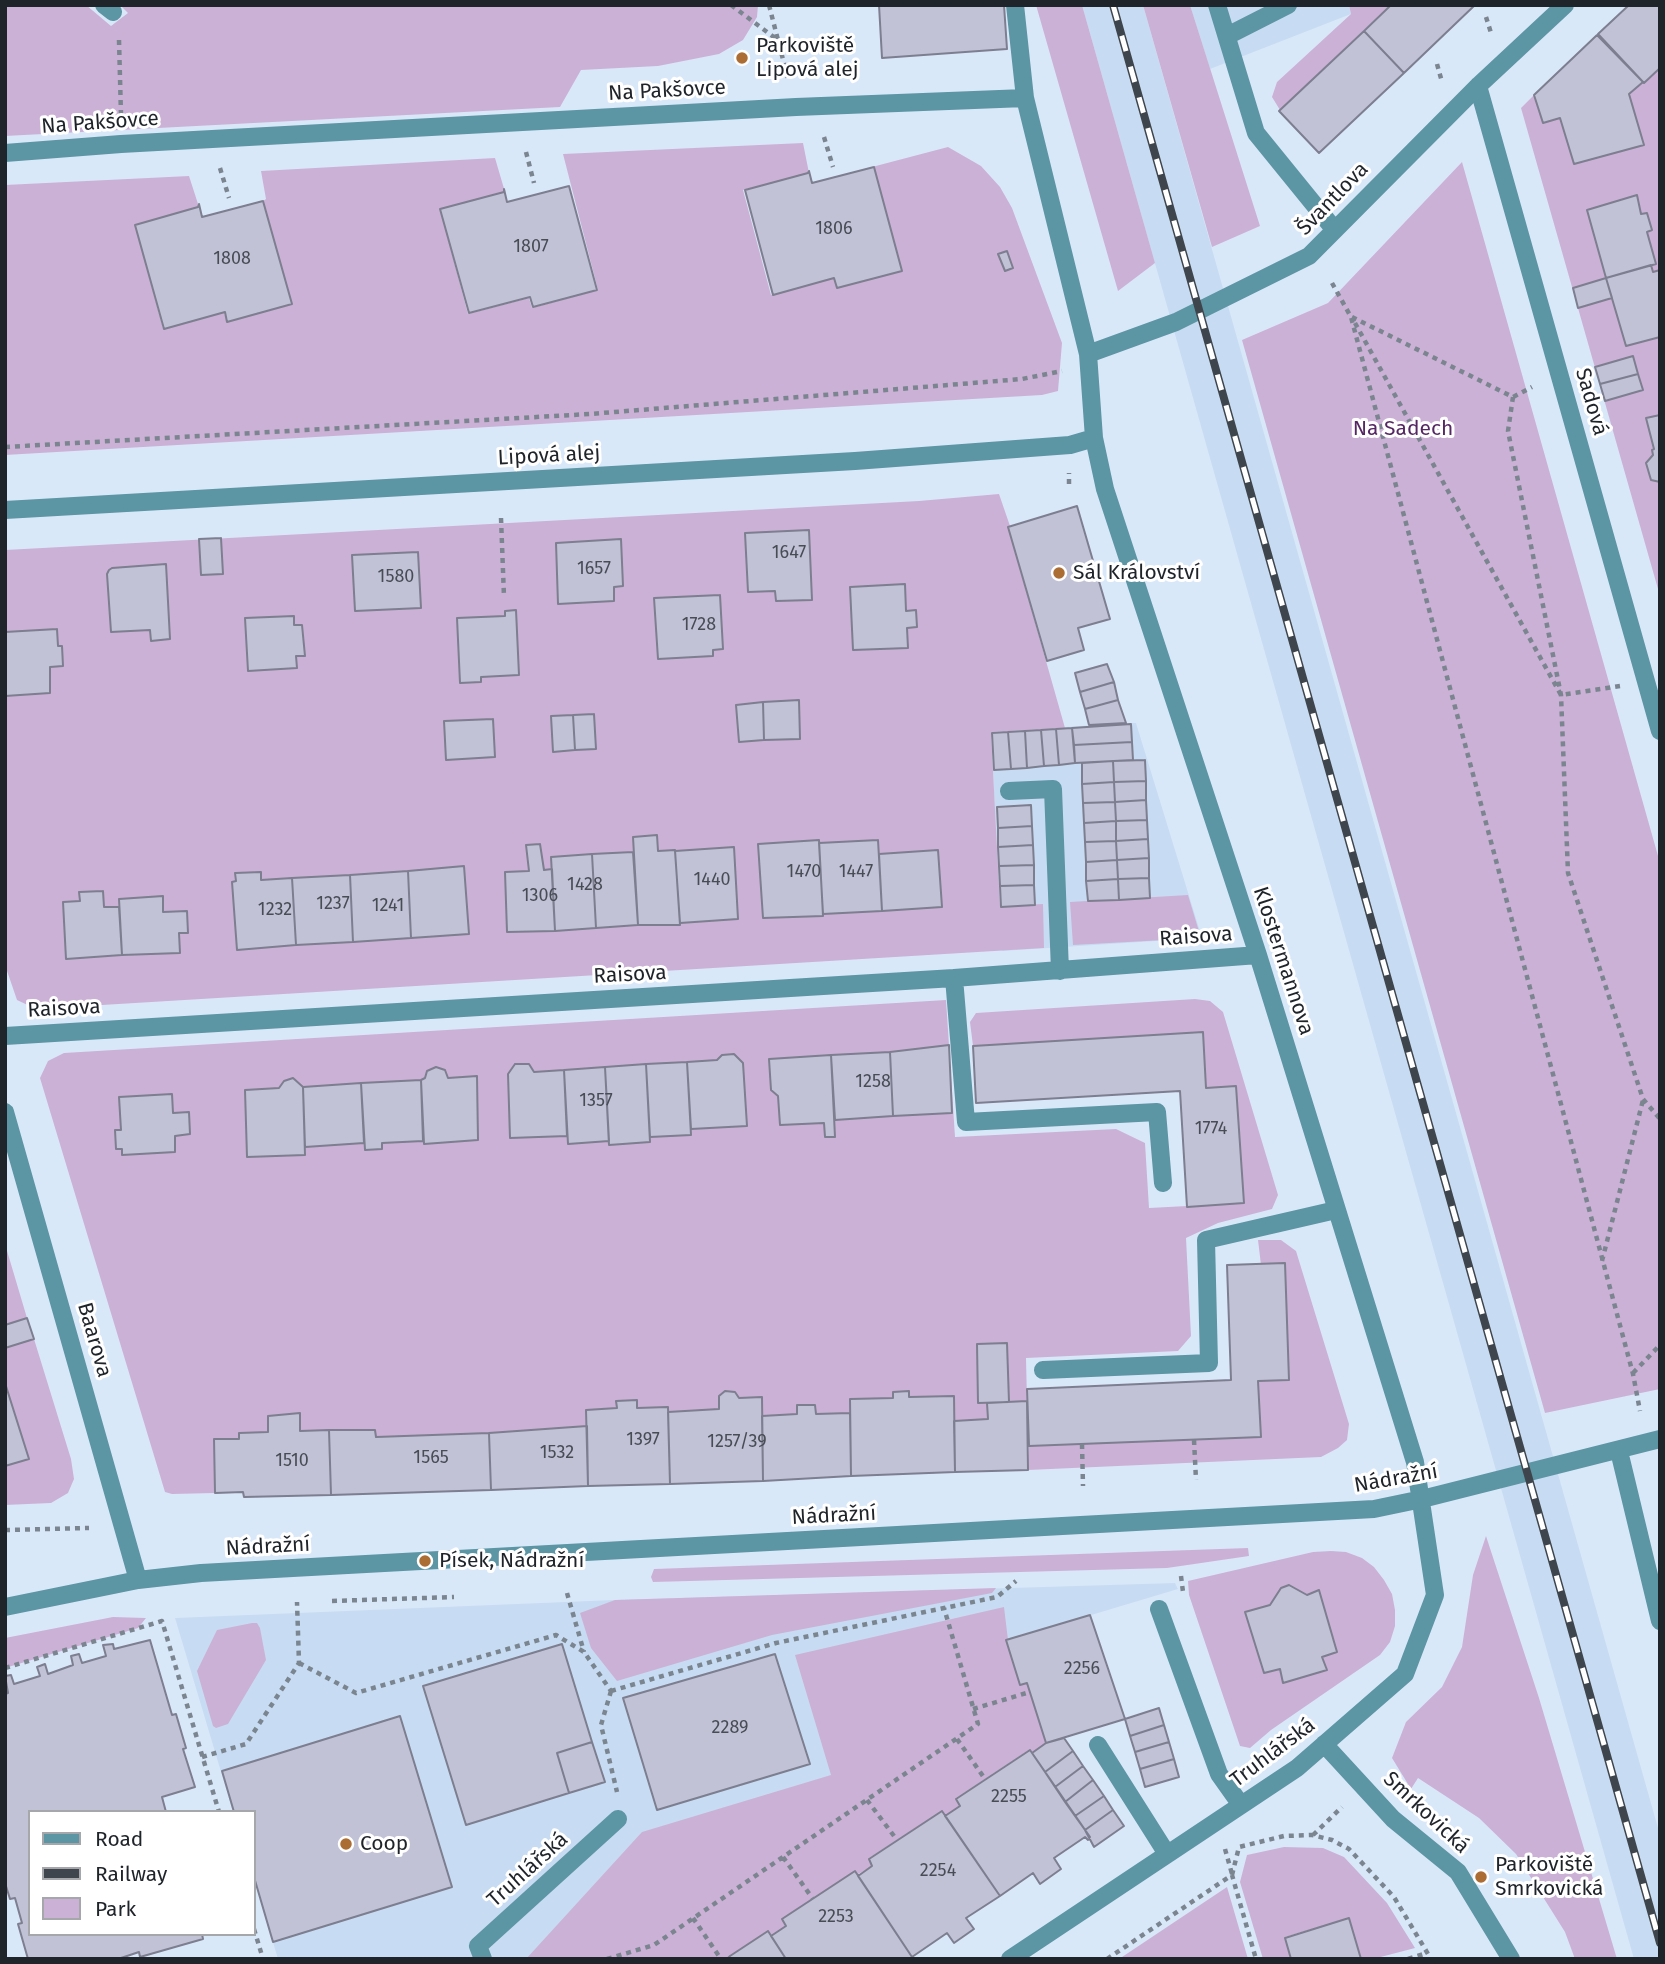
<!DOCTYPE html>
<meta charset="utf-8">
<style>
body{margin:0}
#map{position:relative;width:1665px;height:1964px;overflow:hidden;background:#d9e8f9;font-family:"Fira Sans",sans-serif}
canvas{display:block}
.frame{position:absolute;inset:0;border:7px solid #1f242a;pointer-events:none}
.legend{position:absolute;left:28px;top:1810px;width:228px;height:126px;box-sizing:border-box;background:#fff;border:2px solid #a5a7aa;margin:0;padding:9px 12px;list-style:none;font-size:21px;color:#1f242a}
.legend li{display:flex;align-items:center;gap:14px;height:35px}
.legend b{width:35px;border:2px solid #a5a7aa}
</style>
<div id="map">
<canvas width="1665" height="1964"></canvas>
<div class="frame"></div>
<ul class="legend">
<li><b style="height:9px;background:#5c95a3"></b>Road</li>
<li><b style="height:9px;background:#3f454d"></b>Railway</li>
<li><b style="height:19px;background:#ccb1d6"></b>Park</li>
</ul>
</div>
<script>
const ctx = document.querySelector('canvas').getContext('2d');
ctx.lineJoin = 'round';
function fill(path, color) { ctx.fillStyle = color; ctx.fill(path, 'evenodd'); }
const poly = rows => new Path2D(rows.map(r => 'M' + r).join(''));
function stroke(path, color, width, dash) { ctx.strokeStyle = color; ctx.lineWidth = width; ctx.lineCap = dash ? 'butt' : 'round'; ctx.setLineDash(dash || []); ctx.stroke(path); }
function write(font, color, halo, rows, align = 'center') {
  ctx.font = font + ' "Fira Sans",sans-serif'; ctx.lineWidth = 6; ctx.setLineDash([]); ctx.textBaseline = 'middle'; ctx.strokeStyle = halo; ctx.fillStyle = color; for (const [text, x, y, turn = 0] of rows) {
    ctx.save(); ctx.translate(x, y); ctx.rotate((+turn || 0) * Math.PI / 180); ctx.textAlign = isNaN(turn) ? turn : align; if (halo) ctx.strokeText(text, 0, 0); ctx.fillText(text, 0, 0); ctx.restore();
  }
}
fill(poly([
 [1082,5,1143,5,1660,1835,1660,1959,1634,1959],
 [1190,5,1349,5,1351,14,1210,69],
 [1125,723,1136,723,1202,938,1002,951,991,732],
 [1175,1583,1178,1589,1008,1640,1028,1682,1047,1743,1033,1753,1027,1743,988,1768,993,1776,960,1797,956,1792,901,1829,906,1836,892,1847,890,1845,872,1857,869,1852,783,1911,729,1959,278,1959,254,1879,254,1812,233,1812,175,1618,614,1600]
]), '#c7dcf2');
fill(poly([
 [5,5,86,5,111,26,128,13,120,5,758,5,757,17,743,40,719,54,658,66,581,70,560,107,5,136],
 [1036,5,1082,5,1155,263,1118,291],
 [1143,5,1190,5,1260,226,1212,247],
 [1349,5,1390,5,1280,110,1272,97,1277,82,1351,14],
 [1660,68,1660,596,1521,108,1534,95,1543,123,1560,118,1574,164,1643,145,1629,94],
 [803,143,809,173,743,190,771,295,834,277,837,288,902,271,872,167,948,147,981,166,1000,187,1012,208,1062,343,1058,391,1042,395,5,455,5,185,189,176,199,207,135,225,163,328,224,312,227,322,291,303,263,201,266,199,261,171,495,158,505,192,440,209,468,314,529,298,532,308,598,290,563,154],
 [1462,162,1660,863,1660,1389,1545,1413,1242,340,1328,303],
 [999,494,1010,526,1008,527,1065,728,991,732,1000,906,1043,904,1044,948,36,1009,17,1000,5,965,5,550,919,501],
 [492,719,495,757,446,760,444,721],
 [79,893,104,907,119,907,119,899,163,896,163,912,187,911,187,933,179,933,180,952,66,959,63,902,80,901],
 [1188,895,1201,938,1073,945,1070,902],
 [1195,999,1210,1001,1223,1012,1278,1195,1272,1209,1218,1223,1186,1238,1191,1336,1178,1351,1026,1358,1027,1401,1009,1402,978,1345,978,1403,987,1403,988,1419,954,1421,953,1396,909,1397,908,1391,893,1392,893,1398,850,1399,850,1413,816,1414,797,1405,797,1414,762,1416,762,1397,739,1398,735,1392,725,1391,719,1396,719,1409,668,1412,667,1407,637,1408,637,1400,616,1401,617,1408,586,1410,587,1426,489,1433,376,1437,375,1430,300,1431,299,1413,269,1416,268,1432,240,1433,239,1439,214,1439,215,1493,172,1494,165,1492,40,1078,48,1061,64,1053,946,1000,955,1137,1116,1129,1145,1143,1149,1208,1244,1203,1236,1087,1206,1088,1203,1032,973,1046,970,1022,976,1013],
 [1258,1240,1281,1240,1296,1251,1349,1424,1347,1440,1338,1448,1321,1457,1028,1470,1029,1446,1261,1437,1258,1381,1285,1263,1261,1265],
 [5,1244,27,1318,5,1325],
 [34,1339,71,1459,74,1479,68,1493,51,1503,5,1505,5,1348],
 [1486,1536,1539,1698,1617,1959,1575,1959,1565,1932,1516,1854,1479,1818,1418,1778,1411,1789,1392,1758,1406,1722,1442,1687,1462,1647,1473,1575],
 [1248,1548,1249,1556,1167,1568,653,1582,651,1577,654,1569],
 [1331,1551,1346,1552,1362,1558,1374,1567,1384,1580,1392,1594,1395,1610,1395,1626,1390,1642,1380,1655,1271,1730,1250,1748,1240,1746,1189,1595,1188,1581,1313,1552],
 [996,1588,992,1593,772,1635,617,1681,591,1648,580,1613,615,1600],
 [1004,1607,1008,1640,1006,1641,1020,1685,1027,1683,1046,1743,1032,1753,1029,1750,956,1798,960,1806,945,1816,942,1811,869,1858,872,1866,782,1919,786,1926,771,1936,767,1932,727,1959,526,1959,642,1832,831,1775,795,1655],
 [113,1617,146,1618,138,1628,5,1668,5,1638],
 [252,1623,257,1623,260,1628,266,1660,228,1724,216,1728,213,1726,197,1671,217,1630],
 [1284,1847,1323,1848,1344,1857,1387,1903,1415,1948,1373,1959,1361,1959,1349,1918,1285,1937,1291,1959,1263,1959,1240,1882,1247,1855],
 [1227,1887,1248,1959,1119,1959]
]), '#ccb1d6');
const building = poly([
 [879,5,1004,5,1007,49,882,58,879,5],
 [1391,5,1475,5,1404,73,1364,31,1391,5],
 [1629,5,1660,5,1660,68,1644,83,1598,34,1629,5],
 [1364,31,1404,73,1319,153,1279,111,1364,31],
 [1597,35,1643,82,1629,94,1644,145,1574,164,1560,118,1543,123,1534,95,1597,35],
 [874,167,902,271,837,288,834,278,773,295,745,190,808,173,809,171,812,183,874,167],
 [569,186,597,290,533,307,530,297,469,313,440,209,504,192,504,189,507,202,569,186],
 [1637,195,1641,214,1647,213,1652,230,1647,232,1656,264,1606,278,1587,210,1637,195],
 [263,201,292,304,227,322,225,312,164,329,135,225,198,207,199,204,202,217,263,201],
 [1007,251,1013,268,1005,271,998,254,1007,251],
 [1651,265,1653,272,1660,270,1660,337,1626,346,1606,278,1651,265],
 [1606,278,1612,298,1578,308,1573,288,1606,278],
 [1633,356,1638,374,1600,384,1595,367,1633,356],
 [1638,374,1643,390,1605,401,1600,384,1638,374],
 [1660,415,1660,482,1651,480,1646,463,1653,455,1652,450,1654,449,1646,418,1660,415],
 [1077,506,1110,619,1078,628,1084,650,1047,661,1008,527,1077,506],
 [809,530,812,600,776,601,775,591,748,592,745,533,809,530],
 [221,538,223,574,201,575,199,539,221,538],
 [621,539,623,586,614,587,614,601,558,604,556,543,621,539],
 [418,552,421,608,355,611,352,555,418,552],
 [166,564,170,639,151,641,150,630,111,632,107,574,109,570,112,568,166,564],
 [905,584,906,611,916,610,917,627,907,628,908,648,853,650,850,587,905,584],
 [720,595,723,649,713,650,713,656,658,659,654,598,720,595],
 [516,610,519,675,481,677,481,682,460,683,457,618,505,616,505,611,516,610],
 [294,616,294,625,302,625,305,656,296,656,297,668,248,671,245,618,294,616],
 [57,629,58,646,62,646,63,666,50,667,50,693,5,696,5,632,57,629],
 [1107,664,1114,682,1080,692,1075,673,1107,664],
 [1114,682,1118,700,1085,709,1080,692,1114,682],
 [799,700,800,739,764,740,763,702,799,700],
 [1118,700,1126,723,1089,725,1085,709,1118,700],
 [763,702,764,740,739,742,736,705,763,702],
 [594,714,596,749,575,750,573,715,594,714],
 [573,715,575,750,553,752,551,716,573,715],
 [493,719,495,757,446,760,444,721,493,719],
 [1131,724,1132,742,1074,745,1072,728,1131,724],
 [1072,728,1075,763,1059,765,1056,729,1072,728],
 [1056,729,1059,765,1044,766,1041,730,1056,729],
 [1041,730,1044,766,1027,768,1025,731,1041,730],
 [1025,731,1027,768,1011,769,1008,732,1025,731],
 [1008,732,1011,769,994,770,992,733,1008,732],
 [1132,742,1133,760,1075,763,1074,745,1132,742],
 [1145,760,1146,781,1114,782,1113,761,1145,760],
 [1113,761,1114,782,1082,784,1082,763,1113,761],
 [1146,781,1146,800,1115,802,1114,782,1146,781],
 [1114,782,1115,802,1083,803,1082,784,1114,782],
 [1146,800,1147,820,1116,821,1115,802,1146,800],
 [1115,802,1116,821,1084,823,1083,803,1115,802],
 [1031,805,1032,826,998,828,997,807,1031,805],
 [1147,820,1148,839,1116,841,1116,821,1147,820],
 [1116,821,1116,841,1085,842,1084,823,1116,821],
 [1032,826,1033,845,998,847,998,828,1032,826],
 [657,835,658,851,675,850,680,925,638,925,633,837,657,835],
 [1148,839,1149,858,1117,860,1116,841,1148,839],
 [819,840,823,916,763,918,758,844,819,840],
 [878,840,882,911,823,914,819,843,878,840],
 [1116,841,1117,860,1086,862,1085,842,1116,841],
 [540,844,544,870,552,869,555,931,507,932,505,872,529,871,526,845,540,844],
 [1033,845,1034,865,999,866,998,847,1033,845],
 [734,847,738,919,680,923,675,851,734,847],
 [938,850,942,907,882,911,879,854,938,850],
 [633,852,638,925,596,928,592,854,633,852],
 [592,854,596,928,555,931,551,857,592,854],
 [1149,858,1149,878,1118,879,1117,860,1149,858],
 [1117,860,1118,879,1086,881,1086,862,1117,860],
 [1034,865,1034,885,1000,886,999,866,1034,865],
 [464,866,469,934,411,938,408,871,464,866],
 [408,871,411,938,353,942,350,875,408,871],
 [261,872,261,880,292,878,296,945,237,950,232,882,236,881,235,873,261,872],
 [350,875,353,942,296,945,292,878,350,875],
 [1149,878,1150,898,1119,900,1118,879,1149,878],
 [1118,879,1119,900,1088,901,1086,881,1118,879],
 [1034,885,1035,905,1001,907,1000,886,1034,885],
 [103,891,104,907,119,907,122,955,66,959,63,902,80,901,79,892,103,891],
 [163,896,163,912,187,911,188,933,179,933,180,953,122,955,119,899,163,896],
 [1203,1032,1206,1088,1236,1086,1244,1203,1187,1207,1180,1091,976,1103,973,1046,1203,1032],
 [949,1045,952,1113,893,1116,890,1052,949,1045],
 [890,1052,893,1116,835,1120,831,1055,890,1052],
 [734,1054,743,1063,747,1126,691,1129,687,1062,717,1060,722,1055,734,1054],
 [831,1055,835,1137,825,1137,824,1123,780,1125,778,1096,771,1090,769,1059,831,1055],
 [687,1062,691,1135,650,1137,646,1064,687,1062],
 [515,1064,529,1064,534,1072,564,1070,567,1136,510,1138,508,1074,515,1064],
 [646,1064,650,1142,609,1145,605,1067,646,1064],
 [436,1067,445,1070,448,1078,477,1076,478,1140,424,1144,421,1080,425,1078,427,1071,436,1067],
 [605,1067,609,1141,568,1144,564,1070,605,1067],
 [293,1078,303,1087,305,1155,247,1157,245,1090,279,1088,284,1081,293,1078],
 [421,1080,423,1141,382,1143,382,1149,365,1150,361,1083,421,1080],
 [361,1083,364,1143,305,1147,303,1087,361,1083],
 [172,1094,173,1113,189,1112,190,1134,175,1136,175,1152,122,1155,122,1149,116,1149,115,1130,121,1130,119,1097,172,1094],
 [1285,1263,1289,1380,1258,1381,1261,1437,1029,1446,1027,1389,1231,1380,1227,1265,1285,1263],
 [27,1318,34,1339,5,1348,5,1325,27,1318],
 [1007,1343,1009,1402,978,1403,977,1344,1007,1343],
 [5,1383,29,1459,5,1466,5,1383],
 [725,1391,735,1392,739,1398,762,1397,763,1481,670,1484,668,1412,719,1409,719,1396,725,1391],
 [909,1391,909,1397,954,1396,955,1472,851,1476,850,1399,893,1398,893,1392,909,1391],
 [637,1400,637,1408,668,1407,670,1484,588,1486,586,1410,617,1408,616,1401,637,1400],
 [1027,1401,1028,1470,955,1472,954,1421,988,1419,987,1403,1027,1401],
 [797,1405,815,1405,816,1414,850,1413,851,1476,763,1481,762,1416,797,1414,797,1405],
 [300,1413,300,1431,329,1430,331,1495,244,1497,243,1492,215,1493,214,1439,239,1439,239,1433,268,1432,268,1416,300,1413],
 [587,1426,588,1486,491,1490,489,1433,587,1426],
 [329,1430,375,1430,376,1437,489,1433,491,1490,331,1495,329,1430],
 [1289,1585,1307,1595,1319,1590,1337,1652,1322,1657,1327,1670,1283,1683,1280,1669,1264,1673,1245,1612,1270,1605,1281,1588,1289,1585],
 [1090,1615,1125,1719,1046,1743,1027,1683,1020,1685,1006,1640,1090,1615],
 [150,1640,172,1715,176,1714,186,1748,183,1749,195,1787,162,1797,166,1812,30,1812,30,1934,202,1934,203,1939,140,1957,139,1952,118,1959,28,1959,18,1924,22,1923,15,1898,10,1899,5,1883,5,1694,8,1693,5,1676,11,1675,14,1684,40,1676,37,1667,45,1664,48,1674,73,1665,71,1656,79,1654,82,1663,106,1656,103,1645,113,1644,114,1649,150,1640],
 [562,1644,592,1742,557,1753,569,1793,466,1825,423,1686,562,1644],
 [775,1654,810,1764,657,1810,623,1698,775,1654],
 [1159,1708,1164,1725,1130,1736,1125,1719,1159,1708],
 [400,1716,452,1887,273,1942,254,1877,254,1812,234,1812,222,1771,400,1716],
 [1164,1725,1169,1742,1135,1752,1130,1736,1164,1725],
 [1064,1738,1073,1751,1045,1772,1032,1753,1046,1743,1064,1738],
 [592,1742,605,1782,569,1793,557,1753,592,1742],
 [1169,1742,1174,1759,1140,1769,1135,1752,1169,1742],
 [1030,1750,1090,1837,1088,1840,1085,1837,1054,1858,1061,1869,1040,1884,1033,1873,1000,1896,945,1816,960,1806,956,1799,1030,1750],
 [1073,1751,1083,1766,1055,1787,1045,1772,1073,1751],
 [1174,1759,1179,1777,1145,1787,1140,1769,1174,1759],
 [1083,1766,1093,1780,1065,1802,1055,1787,1083,1766],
 [1093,1780,1104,1796,1075,1816,1065,1802,1093,1780],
 [1104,1796,1113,1810,1085,1830,1075,1816,1104,1796],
 [1113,1810,1124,1826,1094,1847,1085,1830,1113,1810],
 [942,1811,1000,1896,966,1918,974,1929,954,1943,947,1933,912,1957,858,1876,872,1866,869,1859,942,1811],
 [855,1871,912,1957,909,1959,786,1959,771,1936,786,1926,782,1919,855,1871],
 [1349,1918,1361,1959,1291,1959,1285,1938,1349,1918],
 [768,1931,786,1959,727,1959,730,1956,768,1931]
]);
fill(building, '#c1c2d6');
stroke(building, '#7d7e90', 2);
stroke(poly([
 [731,5,775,38],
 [769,5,788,79],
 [1486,17,1492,36],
 [119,40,121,115],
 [1437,64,1442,82],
 [824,137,833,167],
 [526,152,534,183],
 [220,168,229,198],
 [1332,283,1351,317,1633,1374,1640,1411],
 [1352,317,1513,397,1532,387],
 [1355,323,1561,695,1620,686],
 [1513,397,1508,431,1561,695,1568,873,1643,1099,1660,1119],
 [5,447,590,414,1022,379,1062,371],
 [1069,484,1069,473],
 [501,518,504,597],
 [1602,1261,1643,1100],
 [1633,1373,1660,1345],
 [1194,1440,1196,1480],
 [1082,1444,1083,1486],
 [5,1530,89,1528],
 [1181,1576,1183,1592],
 [567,1593,584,1652],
 [332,1601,454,1597],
 [299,1663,356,1693,556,1635,584,1652,611,1691],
 [5,1668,162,1621,219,1812],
 [611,1691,776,1643,997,1597,1016,1581],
 [611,1691,601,1725,617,1792],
 [973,1709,1030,1692],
 [957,1739,985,1779],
 [202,1757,246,1744,299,1663,297,1602],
 [867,1800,897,1840],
 [1313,1835,1342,1807],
 [1225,1849,1232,1874],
 [783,1857,813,1899],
 [1232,1875,1239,1847,1284,1836,1312,1835,1332,1840,1349,1849,1394,1897,1431,1959],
 [693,1918,721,1959],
 [254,1929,263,1959],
 [607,1959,654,1945,978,1724,944,1608],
 [1107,1959,1232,1875,1256,1959],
 [1408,1959,1427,1953]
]), '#7b8590', 4.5, [5, 5]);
stroke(poly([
 [104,5,113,12],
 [1015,5,1025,98],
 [1217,5,1256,133,1334,229],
 [1227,36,1288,5],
 [1478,86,1660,731],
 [5,153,121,144,796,107,1025,98,1088,354,1094,438,1105,489,1258,955,1415,1462,1435,1595,1405,1674,1297,1768,1010,1959],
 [1088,354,1176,322,1309,256,1478,86,1565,5],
 [5,510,855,461,1070,445,1094,438],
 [1009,791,1053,789,1060,971],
 [954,978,966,1122,1157,1112,1163,1183],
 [5,1036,954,978,1258,955],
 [5,1112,138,1580],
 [1043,1370,1209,1363,1206,1240,1336,1210],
 [1619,1451,1660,1621],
 [5,1607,138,1580,201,1573,1374,1509,1422,1499,1660,1439],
 [1159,1609,1219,1774,1241,1805],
 [1324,1744,1393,1819,1458,1872,1511,1959],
 [1098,1745,1167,1854],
 [483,1959,478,1946,618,1819]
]), '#5c95a3', 18);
const rail = poly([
 [1113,5,1660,1943]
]);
stroke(rail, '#3f454d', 8);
stroke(rail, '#fff', 5, [16]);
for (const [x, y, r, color] of [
 [742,58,7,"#ac6d34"],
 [1059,573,7,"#ac6d34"],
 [425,1561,7,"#ac6d34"],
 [346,1844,7,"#ac6d34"],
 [1481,1877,7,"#ac6d34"]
]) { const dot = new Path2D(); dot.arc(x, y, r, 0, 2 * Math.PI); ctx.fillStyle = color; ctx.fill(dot); stroke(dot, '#fff', 2.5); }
write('18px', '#484c55', null, [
 ["1806",834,229],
 ["1807",531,247],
 ["1808",232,259],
 ["1647",789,553],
 ["1657",594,569],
 ["1580",396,577],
 ["1728",699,625],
 ["1470",804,872],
 ["1447",856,872],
 ["1440",712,880],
 ["1428",585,885],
 ["1306",540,896],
 ["1237",333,904],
 ["1241",388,906],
 ["1232",275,910],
 ["1258",873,1082],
 ["1357",596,1101],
 ["1774",1211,1129],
 ["1397",643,1440],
 ["1257/39",737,1442],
 ["1532",557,1453],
 ["1565",431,1458],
 ["1510",292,1461],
 ["2256",1082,1669],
 ["2289",730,1728],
 ["2255",1009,1797],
 ["2254",938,1871],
 ["2253",836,1917]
]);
write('21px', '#1f242a', '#fff', [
 ["Parkoviště",756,46],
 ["Lipová alej",756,70],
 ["Sál Království",1073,573],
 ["Písek, Nádražní",439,1561],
 ["Coop",360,1844],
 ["Parkoviště",1495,1865],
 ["Smrkovická",1495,1889]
], 'left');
write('21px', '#1f242a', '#fff', [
 ["Na Pakšovce",667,91,-3],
 ["Na Pakšovce",100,123,-4],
 ["Švantlova",1333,199,-46],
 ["Sadová",1591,402,74],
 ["Lipová alej",549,456,-3],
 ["Raisova",1196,937,-4],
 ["Klostermannova",1283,961,72],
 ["Raisova",630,975,-3],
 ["Raisova",64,1009,-3],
 ["Baarova",94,1340,74],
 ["Nádražní",1396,1479,-10],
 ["Nádražní",834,1516,-3],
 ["Nádražní",268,1547,-3],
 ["Truhlářská",1273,1753,-37],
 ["Smrkovická",1426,1813,43],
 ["Truhlářská",528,1870,-42]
]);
write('21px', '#552763', '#fff', [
 ["Na Sadech",1403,429]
]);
</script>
